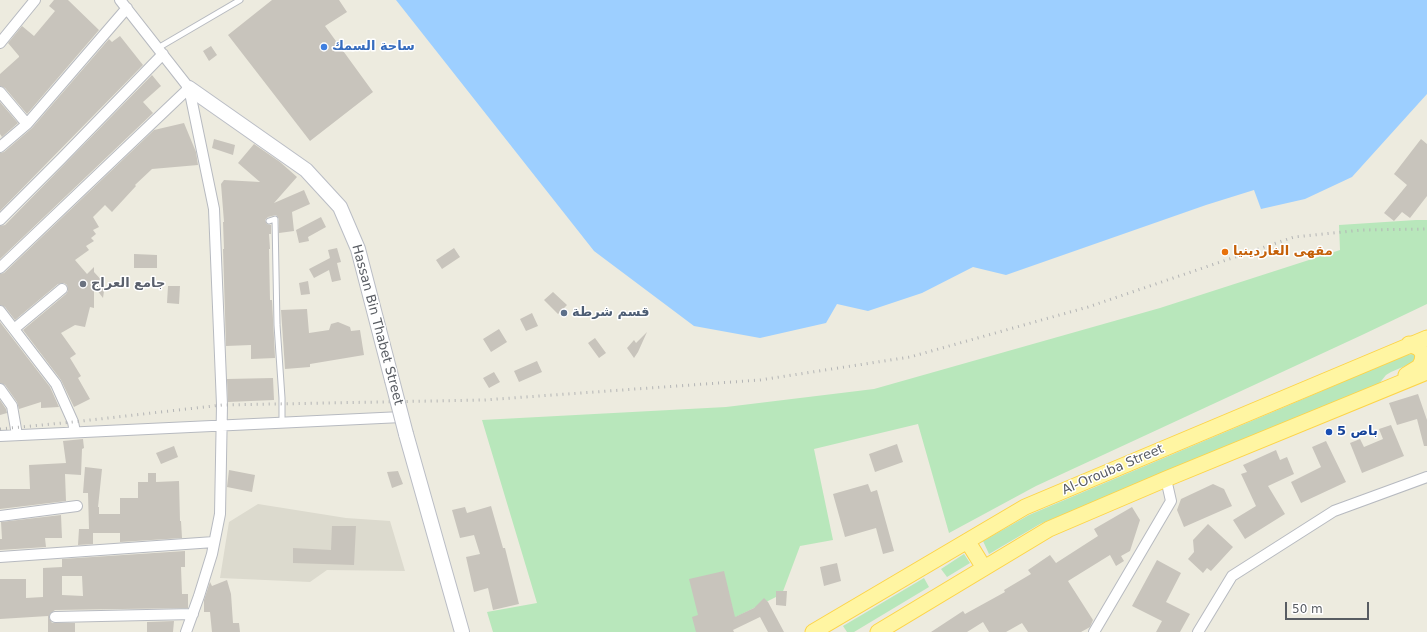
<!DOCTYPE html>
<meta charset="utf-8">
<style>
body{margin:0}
#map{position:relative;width:1427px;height:632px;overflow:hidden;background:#edebdf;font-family:"DejaVu Sans",sans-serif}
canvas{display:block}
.scale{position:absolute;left:1285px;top:602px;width:84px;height:18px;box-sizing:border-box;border:2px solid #585c62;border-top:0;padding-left:5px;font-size:12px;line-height:14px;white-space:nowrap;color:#585c62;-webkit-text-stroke:3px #fff;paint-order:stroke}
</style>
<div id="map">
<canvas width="1427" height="632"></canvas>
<div class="scale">50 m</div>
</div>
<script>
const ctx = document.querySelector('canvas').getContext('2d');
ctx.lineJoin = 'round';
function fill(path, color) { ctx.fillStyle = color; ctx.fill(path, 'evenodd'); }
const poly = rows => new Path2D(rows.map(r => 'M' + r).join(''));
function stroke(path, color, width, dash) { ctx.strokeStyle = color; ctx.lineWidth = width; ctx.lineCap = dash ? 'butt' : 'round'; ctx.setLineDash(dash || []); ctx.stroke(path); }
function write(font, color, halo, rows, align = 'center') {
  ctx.font = font + ' "DejaVu Sans","Noto Naskh Arabic",sans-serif'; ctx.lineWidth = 3; ctx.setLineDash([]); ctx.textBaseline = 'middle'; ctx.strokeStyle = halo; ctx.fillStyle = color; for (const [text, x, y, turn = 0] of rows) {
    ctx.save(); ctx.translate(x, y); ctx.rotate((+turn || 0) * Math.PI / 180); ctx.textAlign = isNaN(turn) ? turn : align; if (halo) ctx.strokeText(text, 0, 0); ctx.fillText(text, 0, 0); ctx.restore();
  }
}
fill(poly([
 [258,504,346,518,390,521,405,571,327,570,310,582,220,578,229,522]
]), '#dcdace');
fill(poly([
 [1416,220,1427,220,1427,304,1362,335,1036,486,949,533,918,424,814,449,833,540,800,546,782,594,734,618,731,632,493,632,487,612,537,603,482,420,726,407,874,389,1160,308,1340,250,1339,225],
 [1413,354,1415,356,1414,360,1412,363,1391,372,1386,375,1378,385,1040,524,989,554,983,541,1029,515,1287,406,1405,355],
 [964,554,970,563,947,577,941,569],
 [924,578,929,587,854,632,847,632,843,626]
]), '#b8e7bb');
fill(poly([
 [396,0,1427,0,1427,94,1352,177,1305,199,1261,209,1254,190,1206,205,1006,275,973,267,922,293,868,311,837,304,826,323,760,338,694,326,594,251]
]), '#9dcfff');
fill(poly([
 [54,0,68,0,99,30,27,114,5,88,0,86,0,74,19,57,19,56,8,43,22,26,34,36,55,11,49,6],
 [272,0,339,0,347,12,325,26,373,92,310,141,228,35],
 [120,36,143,65,0,211,0,153,4,152,32,128,109,39,112,42],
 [211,46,217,55,209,61,203,51],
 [152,75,161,86,143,102,153,113,0,259,0,226,5,225],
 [0,102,18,123,2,137,0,134],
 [184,123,196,152,198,165,152,169,135,185,136,186,112,212,105,205,93,217,99,227,93,230,96,234,91,238,94,241,86,246,89,250,75,260,87,274,94,267,94,272,105,284,103,298,94,286,94,308,90,307,85,327,75,325,61,333,76,354,70,358,81,376,78,378,90,399,74,407,61,380,23,330,66,294,68,291,67,285,64,283,58,284,15,320,5,307,0,305,0,274,4,273,154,130],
 [214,139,235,145,233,155,212,148],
 [1421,139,1427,144,1427,196,1410,218,1402,212,1394,221,1384,213,1407,185,1394,174],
 [254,144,280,162,297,177,274,203,304,190,310,204,292,212,294,231,279,233,279,219,276,215,268,217,265,220,267,224,271,225,271,234,269,234,270,249,269,249,270,300,272,300,275,358,251,359,251,345,226,346,223,249,224,249,223,222,224,222,221,184,224,180,260,182,238,163],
 [321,217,326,227,308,237,309,241,299,243,296,230],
 [337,248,341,262,337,263,341,280,332,282,329,270,314,278,309,269,330,258,328,250],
 [454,248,460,257,442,269,436,260],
 [134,254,157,255,157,268,134,268],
 [308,281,310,294,301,295,299,283],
 [168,286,180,286,179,304,167,303],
 [553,292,567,305,558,314,544,300],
 [307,309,309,333,329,330,331,324,338,322,350,327,351,331,360,330,364,355,310,364,310,367,285,369,281,310],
 [532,313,538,326,526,331,520,319],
 [0,322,50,387,59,407,41,408,41,402,19,409,17,402,5,385,0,383],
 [499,329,507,342,491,352,483,339],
 [647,332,638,352,634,358,627,348,634,340,636,343],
 [595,338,606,353,599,358,588,343],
 [537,361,542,372,519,382,514,371],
 [494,372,500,382,489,388,483,378],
 [273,378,274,400,228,402,227,379],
 [1418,394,1427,420,1427,446,1424,446,1417,419,1397,425,1389,403],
 [0,400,6,409,7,413,0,415],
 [1391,425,1404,456,1362,473,1350,443,1360,439,1364,447,1383,439,1379,429],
 [83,439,84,448,82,449,81,475,65,474,66,501,0,509,0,489,30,489,29,465,66,463,63,441],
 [1326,441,1346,482,1301,503,1291,482,1321,467,1312,447],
 [897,444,903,462,875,472,869,454],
 [174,446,178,457,161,464,156,453],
 [1276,450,1280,460,1287,457,1294,474,1268,486,1285,514,1245,539,1233,520,1256,506,1241,474,1247,472,1243,465],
 [85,467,102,469,98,507,99,507,99,514,120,514,120,498,138,498,138,482,148,482,148,473,156,473,156,482,179,481,180,521,181,521,182,538,120,542,120,533,93,533,93,544,78,545,79,529,89,529,88,493,83,493],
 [229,470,255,475,252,492,227,487],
 [398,471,403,484,392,488,387,472],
 [868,484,871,492,877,490,894,551,883,554,876,528,845,537,833,494],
 [1213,484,1224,489,1232,506,1184,527,1177,510,1181,499],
 [491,506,503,548,505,548,519,604,493,610,488,588,474,592,466,557,480,554,474,535,460,538,452,510,465,507,467,513],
 [1132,507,1140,520,1130,551,1121,556,1124,561,1116,566,1110,555,1068,581,1093,620,1090,627,1081,632,1028,632,1022,623,1006,632,989,632,983,622,967,632,931,632,963,611,965,614,1005,592,1004,590,1031,574,1028,570,1050,555,1056,563,1098,536,1094,529],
 [61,515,62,538,45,538,46,547,0,550,0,539,2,539,1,522],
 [1208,524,1233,547,1211,571,1207,568,1203,573,1188,559,1194,552,1193,540],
 [332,526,356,526,354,565,293,563,293,548,331,550],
 [185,551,185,567,181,567,182,594,188,594,188,608,55,610,50,614,49,618,52,623,75,623,75,632,48,632,48,616,0,619,0,579,26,579,26,598,43,597,43,568,62,567,62,559],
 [62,576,82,576,83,596,62,595],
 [1157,560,1181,573,1166,602,1190,614,1180,632,1156,632,1162,621,1132,606],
 [837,563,841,581,824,586,820,567],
 [724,571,735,617,754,608,764,598,768,602,784,632,768,632,760,617,733,630,734,632,696,632,692,617,698,615,689,579],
 [227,580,231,594,233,623,239,623,240,632,212,632,210,612,204,612,204,600,210,582,212,586],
 [776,591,787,591,786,606,776,605],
 [174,621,173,632,147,632,147,622]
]), '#c8c4bc');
const lane = poly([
 [158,48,240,0],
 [269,221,275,219,277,325,282,398,282,422]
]);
const street = poly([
 [120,0,189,88,214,209,222,405,220,514,212,554,199,596,186,632],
 [0,43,35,0],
 [0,92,27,124],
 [0,147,27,124,127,8],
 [0,220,62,158,163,54],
 [0,268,189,88],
 [0,311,56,384,73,422,75,432],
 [14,329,62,289],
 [0,389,12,406,17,435],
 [0,436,402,417],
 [0,516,77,506],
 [0,557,214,542],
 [55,617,193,614],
 [1094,632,1171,501,1166,479],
 [1198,632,1232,576,1334,511,1427,477]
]);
const secondary = poly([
 [189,88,306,170,340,207,358,249,392,380],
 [406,434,462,632]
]);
const primary = poly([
 [1406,375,1419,367,1422,361,1423,354,1419,348,1409,344],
 [968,542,984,568],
 [813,632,1025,507,1427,338],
 [878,632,1049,529,1166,479,1427,372]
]);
stroke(lane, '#b7bac0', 7);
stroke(street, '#b7bac0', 12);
stroke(secondary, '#babdc5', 16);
stroke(primary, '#fdd448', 17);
stroke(lane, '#fff', 5);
stroke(street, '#fff', 10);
stroke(secondary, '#fff', 14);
stroke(primary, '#fff5a2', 15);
stroke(poly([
 [0,429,73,422,222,405,484,400,760,380,910,357,1088,307,1294,237,1362,230,1427,229]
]), '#b3b4b5', 3, [1, 5]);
const secondaryBridge = poly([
 [392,380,406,434]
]);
stroke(secondaryBridge, '#babdc5', 16, []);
stroke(secondaryBridge, '#fff', 14);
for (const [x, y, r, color] of [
 [324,47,4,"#3f7fe0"],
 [1225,252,4,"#e8710a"],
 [83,284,4,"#6b7280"],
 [564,313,4,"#5c6f8a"],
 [1329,432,4,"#1a4fb4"]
]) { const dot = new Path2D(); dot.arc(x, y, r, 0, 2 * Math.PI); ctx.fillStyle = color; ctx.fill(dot); stroke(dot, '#fff', 1.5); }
write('bold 13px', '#366cbe', '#fff', [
 ["ساحة السمك",332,47]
], 'left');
write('bold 13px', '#c56008', '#fff', [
 ["مقهى الغاردينيا",1233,252]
], 'left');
write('bold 13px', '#5b616d', '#fff', [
 ["جامع العراج",91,284]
], 'left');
write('bold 13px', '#4e5e75', '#fff', [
 ["قسم شرطة",572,313]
], 'left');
write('13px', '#585c62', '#fff', [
 ["Hassan Bin Thabet Street",377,325,75],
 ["Al-Orouba Street",1113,470,-23]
]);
write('bold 13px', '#164399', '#fff', [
 ["باص 5",1337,432]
], 'left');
</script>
